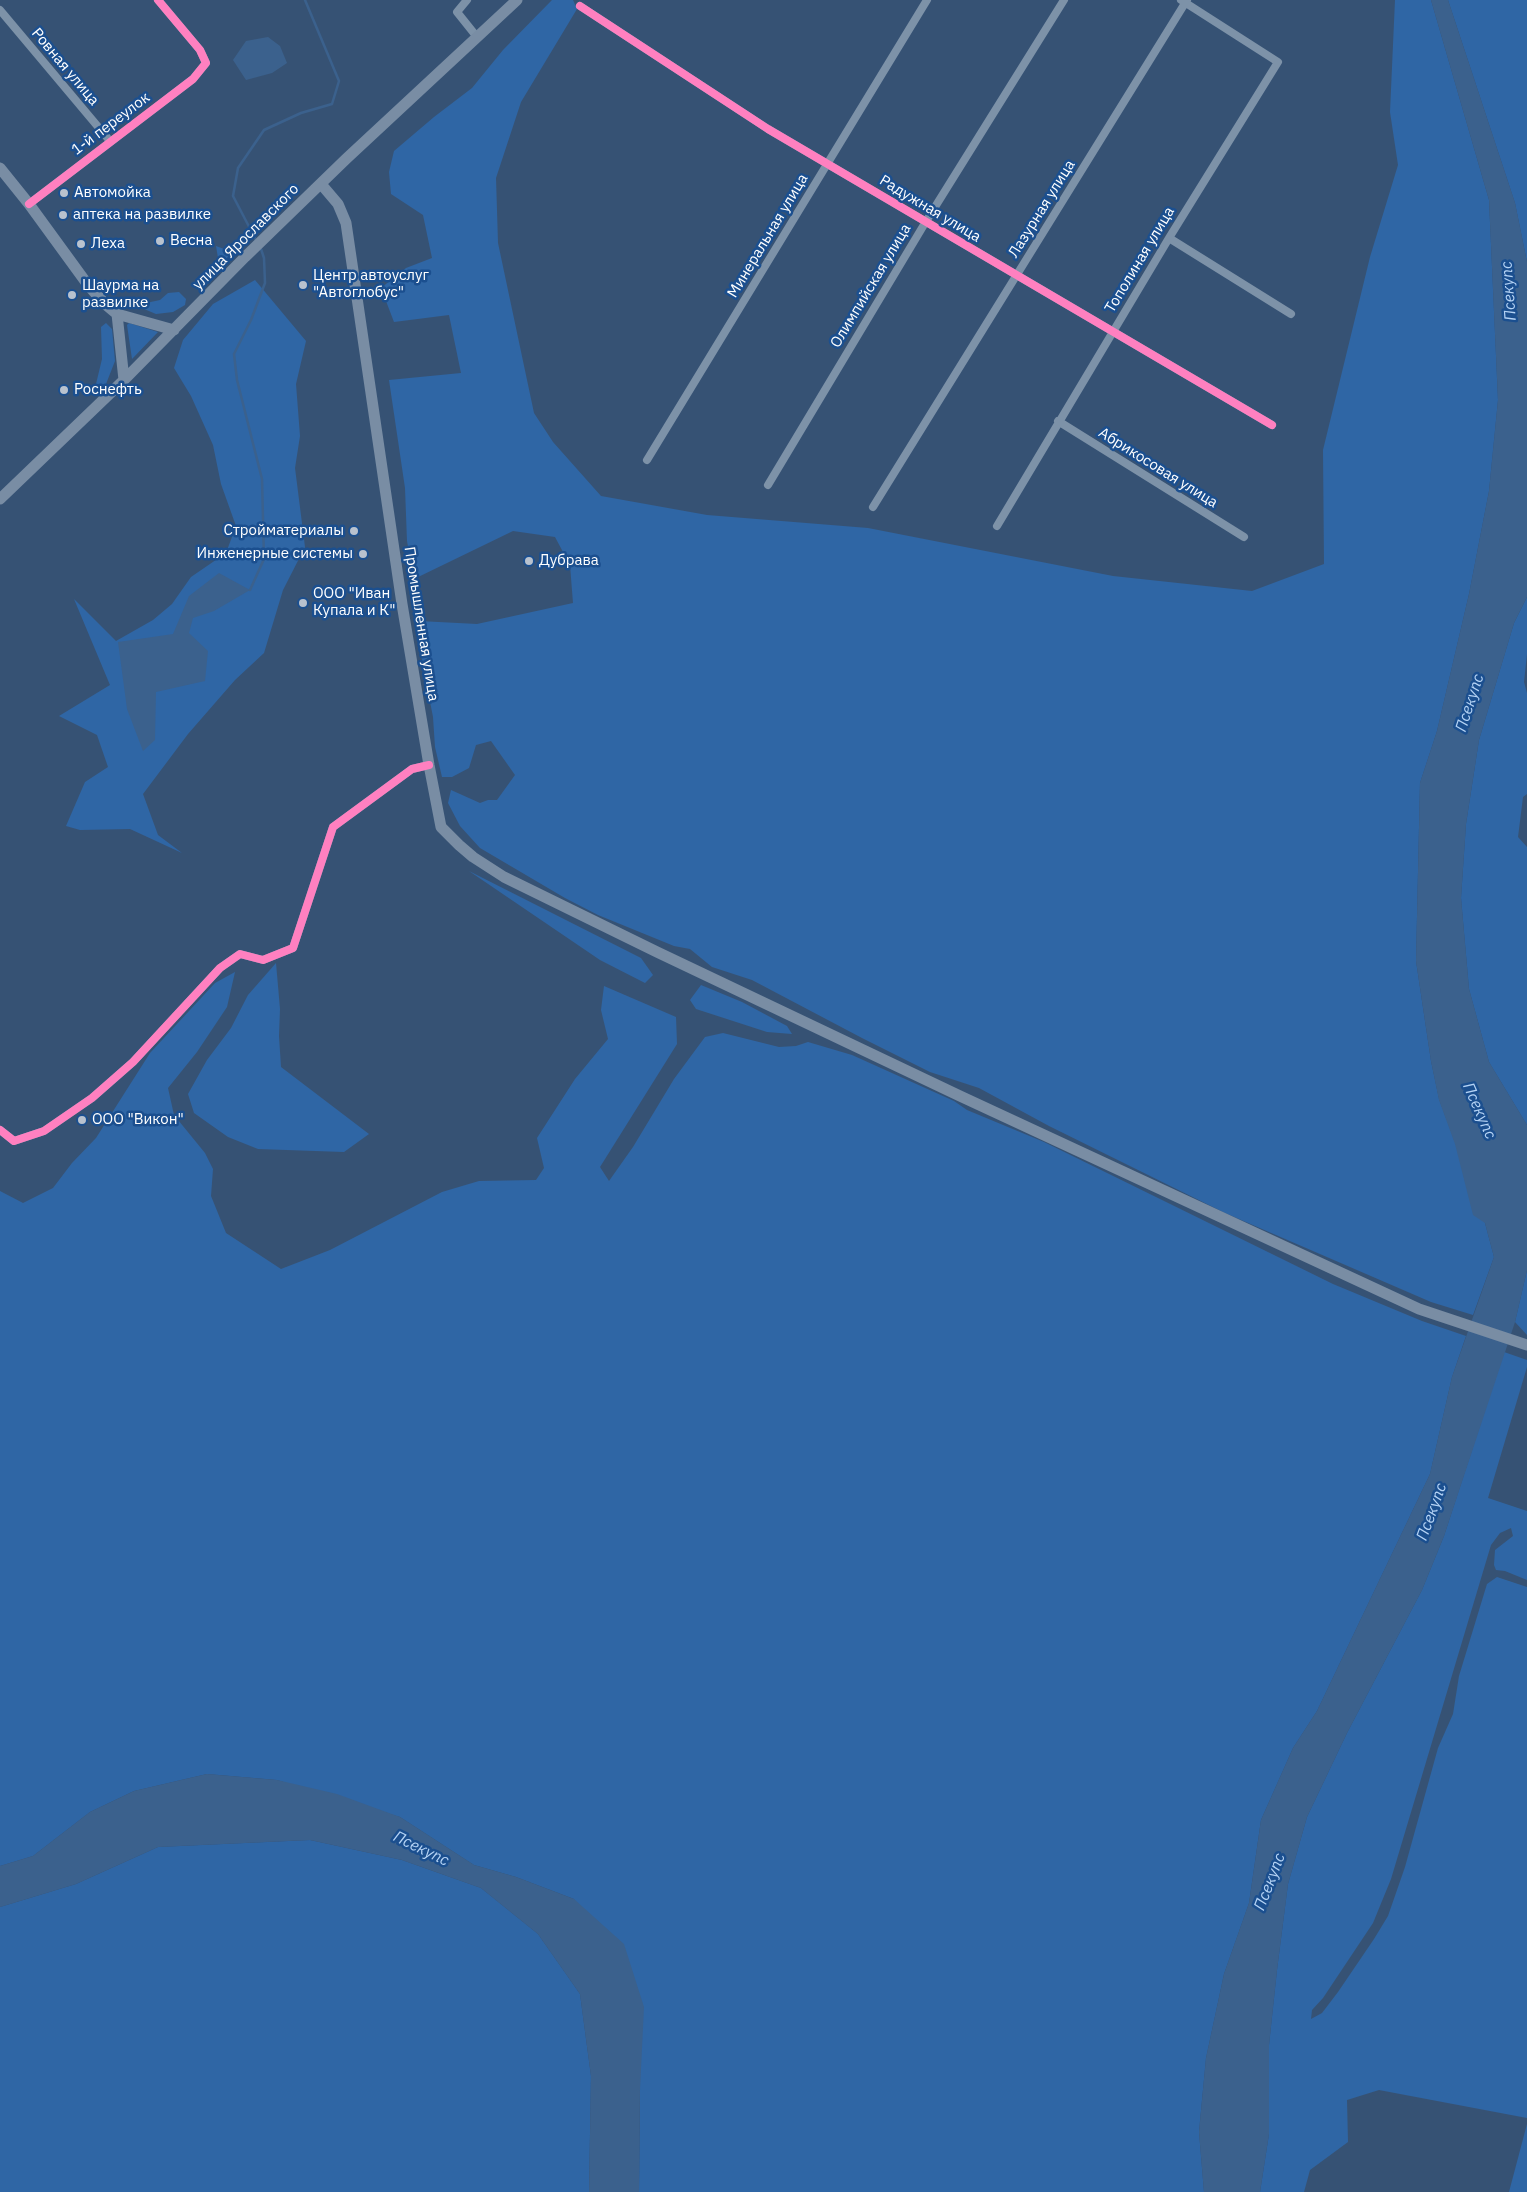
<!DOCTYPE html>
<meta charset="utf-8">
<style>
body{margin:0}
canvas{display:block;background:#365274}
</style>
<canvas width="1527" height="2192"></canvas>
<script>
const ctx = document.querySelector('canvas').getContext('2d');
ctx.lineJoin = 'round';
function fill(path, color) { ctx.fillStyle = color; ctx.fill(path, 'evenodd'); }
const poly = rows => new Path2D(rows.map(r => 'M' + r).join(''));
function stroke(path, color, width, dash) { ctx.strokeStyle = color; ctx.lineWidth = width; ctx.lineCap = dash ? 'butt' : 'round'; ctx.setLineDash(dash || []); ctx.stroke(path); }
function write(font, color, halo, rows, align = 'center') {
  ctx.font = font + ' "IBM Plex Sans",sans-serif'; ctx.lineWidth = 5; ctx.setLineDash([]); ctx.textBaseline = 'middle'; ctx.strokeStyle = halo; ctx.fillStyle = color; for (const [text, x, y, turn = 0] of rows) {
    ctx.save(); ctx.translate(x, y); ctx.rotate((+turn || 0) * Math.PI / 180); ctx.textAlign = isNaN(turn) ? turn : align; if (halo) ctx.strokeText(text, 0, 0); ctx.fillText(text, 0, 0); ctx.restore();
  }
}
fill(poly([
 [552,0,573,0,577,9,521,102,496,178,498,243,534,413,553,442,601,496,707,515,868,528,1113,576,1252,591,1324,564,1323,450,1370,257,1398,165,1390,112,1395,0,1431,0,1489,200,1498,400,1489,491,1469,594,1437,731,1420,783,1416,961,1431,1061,1439,1099,1485,1223,1494,1257,1473,1315,1431,1302,1225,1213,1049,1126,979,1088,930,1072,862,1038,752,980,712,967,690,949,674,946,598,915,565,898,480,848,460,826,448,803,451,790,480,803,488,800,497,800,515,775,491,741,476,745,469,768,452,777,442,777,435,747,433,717,421,655,419,621,477,624,573,603,570,565,555,537,513,531,414,579,407,541,405,488,389,380,461,373,449,315,394,322,381,288,406,268,432,258,423,215,391,194,389,172,394,151,434,117,472,88,503,50],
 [1448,0,1527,0,1527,262,1515,203],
 [216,246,232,252,214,274,203,275,218,258],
 [255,280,306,341,296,384,300,436,295,468,305,547,283,590,264,653,235,680,188,734,143,794,158,835,182,853,130,829,80,830,66,826,85,782,108,767,97,735,59,716,110,685,74,599,116,641,153,620,172,604,191,577,226,553,236,526,221,484,213,445,191,396,174,368,183,340,213,304],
 [179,292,186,299,185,305,173,312,156,314,137,306,139,300,146,303,160,300,168,293],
 [106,323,112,329,115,361,106,384,100,387,96,384,102,359,101,327],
 [129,323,158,332,132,359,127,325],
 [1527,597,1527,654,1524,682,1527,693,1527,794,1523,797,1518,837,1527,847,1527,1125,1489,1062,1469,989,1461,898,1466,824,1479,740,1514,623],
 [469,871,641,958,653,975,645,983,600,960],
 [276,963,280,1009,279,1036,281,1067,369,1134,344,1152,258,1149,228,1137,194,1113,188,1094,207,1060,231,1028,248,995],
 [235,972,227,1007,197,1052,168,1088,174,1115,205,1153,213,1169,211,1196,226,1233,281,1269,330,1250,442,1192,479,1181,536,1180,544,1168,537,1138,575,1079,608,1039,601,1010,604,986,676,1017,677,1044,600,1167,609,1181,633,1147,674,1079,705,1037,723,1033,779,1047,796,1046,808,1042,852,1055,954,1101,967,1110,1044,1142,1333,1284,1422,1321,1466,1336,1452,1377,1430,1474,1317,1711,1293,1748,1261,1820,1249,1903,1224,1974,1206,2058,1199,2132,1204,2192,639,2192,640,2090,574,1899,516,1877,474,1865,400,1817,277,1780,207,1774,134,1791,90,1812,33,1856,0,1866,0,1191,23,1203,53,1188,72,1163,96,1138,150,1053,215,983],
 [701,985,742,1002,787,1026,792,1034,767,1032,696,1009,690,1000],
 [1527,1270,1527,1335,1515,1322],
 [1504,1352,1527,1360,1527,1367,1488,1498,1527,1511,1527,1580,1505,1571,1496,1570,1494,1565,1495,1550,1513,1536,1511,1528,1500,1533,1491,1545,1391,1879,1373,1923,1323,1998,1312,2010,1311,2019,1322,2013,1338,1992,1374,1939,1388,1916,1405,1867,1438,1748,1453,1714,1459,1676,1487,1584,1497,1577,1527,1587,1527,2118,1379,2090,1347,2100,1348,2142,1310,2170,1304,2192,1260,2192,1269,2134,1269,2045,1277,1970,1288,1884,1307,1817,1347,1733,1422,1590,1444,1536],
 [310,1840,402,1860,481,1888,538,1934,580,1994,591,2076,589,2192,0,2192,0,1907,76,1884,158,1847],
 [1527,2124,1527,2192,1509,2192]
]), '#2f66a5');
fill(poly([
 [1431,0,1448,0,1515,203,1527,262,1527,597,1514,623,1479,740,1466,824,1461,898,1469,989,1489,1062,1527,1125,1527,1270,1515,1322,1444,1536,1422,1590,1347,1733,1307,1817,1288,1884,1277,1970,1269,2045,1269,2134,1260,2192,1204,2192,1199,2132,1206,2058,1224,1974,1249,1903,1261,1820,1293,1748,1317,1711,1430,1474,1452,1377,1494,1257,1485,1223,1473,1215,1455,1144,1439,1100,1431,1061,1416,961,1420,783,1437,731,1469,594,1489,491,1498,400,1489,200],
 [268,37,280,46,287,63,272,73,246,80,233,60,246,41],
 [219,573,250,590,214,611,193,618,189,633,208,651,205,681,156,692,155,740,143,751,127,709,118,642,173,634,189,596],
 [207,1774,277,1780,337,1794,400,1817,474,1865,516,1877,574,1899,624,1944,644,2007,640,2090,639,2192,589,2192,591,2076,580,1994,538,1934,481,1888,402,1860,310,1840,158,1847,76,1884,0,1907,0,1866,33,1856,90,1812,134,1791]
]), '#3b618d');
stroke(poly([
 [256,240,233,196,238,168,264,130,301,113,332,104,339,81,305,0],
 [250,590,264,559,262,479,237,380,234,354,251,320,265,283,264,258,261,249]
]), '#3b618d', 2.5);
stroke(poly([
 [467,0,457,12,477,37],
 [580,6,768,129,1272,425],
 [0,10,110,141],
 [29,204,193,79,206,63,200,50,158,0],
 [1169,238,1291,314],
 [1058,421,1244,537],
 [647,460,927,0],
 [768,485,925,223,1064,0],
 [873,507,1187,0],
 [997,526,1169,238,1278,62,1181,0],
 [0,1130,14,1141,44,1131,92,1098,133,1062,220,968,240,954,263,960,293,948,333,827,412,769,429,765]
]), '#7d92a8', 8);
stroke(poly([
 [0,168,29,204,88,285,105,304,117,314,174,330],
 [321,184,338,204,346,223,402,604,429,765,441,827,459,845,473,857,504,877,657,952,960,1096,1419,1309,1527,1345],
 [117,314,124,380],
 [0,499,124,380,245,257,346,159,517,0]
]), '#798da4', 11);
stroke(poly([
 [580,6,768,129,1272,425],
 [29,204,193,79,206,63,200,50,158,0],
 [0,1130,14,1141,44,1131,92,1098,133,1062,220,968,240,954,263,960,293,948,333,827,412,769,429,765]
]), '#ff80c0', 8);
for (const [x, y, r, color] of [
 [64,193,5,"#b9c2ce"],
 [63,215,5,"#b9c2ce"],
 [160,241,5,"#b9c2ce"],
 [81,244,5,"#b9c2ce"],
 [303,285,5,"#b9c2ce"],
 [72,295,5,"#b9c2ce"],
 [64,390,5,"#b9c2ce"],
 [354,531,5,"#b9c2ce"],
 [363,554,5,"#b9c2ce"],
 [529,561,5,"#b9c2ce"],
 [303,603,5,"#b9c2ce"],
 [82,1120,5,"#b9c2ce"]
]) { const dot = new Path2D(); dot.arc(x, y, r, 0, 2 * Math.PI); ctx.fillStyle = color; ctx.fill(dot); stroke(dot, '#1b4f8f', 2); }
write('15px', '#fff', '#1b4f8f', [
 ["Ровная улица",65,67,50],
 ["1-й переулок",111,124,-37],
 ["Радужная улица",930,209,31],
 ["Лазурная улица",1042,209,-58],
 ["Минеральная улица",768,236,-59],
 ["улица Ярославского",246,237,-45],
 ["Тополиная улица",1140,260,-59],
 ["Олимпийская улица",871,286,-59],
 ["Абрикосовая улица",1158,468,32],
 ["Промышленная улица",421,624,81]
]);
write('15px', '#fff', '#1b4f8f', [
 ["Автомойка",74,193],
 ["аптека на развилке",73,215],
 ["Весна",170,241],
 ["Леха",91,244],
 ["Центр автоуслуг",313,276],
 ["\"Автоглобус\"",313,293],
 ["Шаурма на",82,286],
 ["развилке",82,303],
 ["Роснефть",74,390],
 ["Стройматериалы",344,531,"right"],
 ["Инженерные системы",353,554,"right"],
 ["Дубрава",539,561],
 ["ООО \"Иван",313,594],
 ["Купала и К\"",313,611],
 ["ООО \"Викон\"",92,1120]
], 'left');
write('italic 16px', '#b5d3f5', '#1b4f8f', [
 ["Псекупс",1509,291,-94],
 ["Псекупс",1470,703,-72],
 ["Псекупс",1479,1111,66],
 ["Псекупс",1432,1512,-70],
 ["Псекупс",421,1849,26],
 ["Псекупс",1270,1882,-69]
]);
</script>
